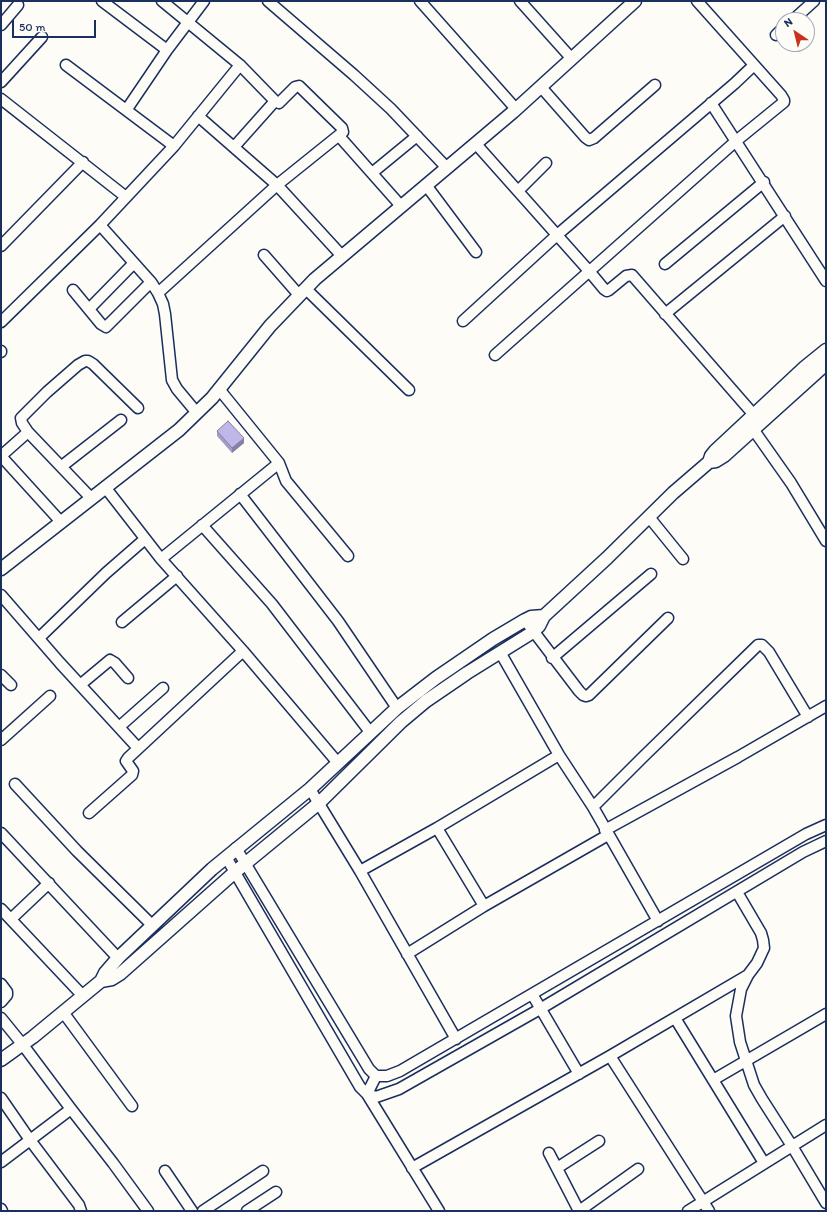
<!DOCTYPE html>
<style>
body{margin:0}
#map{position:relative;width:827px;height:1212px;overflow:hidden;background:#fdfcf7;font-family:Itim,sans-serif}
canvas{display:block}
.frame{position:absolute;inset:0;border:2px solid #1b2f5e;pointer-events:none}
.north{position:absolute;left:775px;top:12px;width:40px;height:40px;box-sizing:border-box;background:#fdfcf7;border:1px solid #a3aaba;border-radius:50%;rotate:325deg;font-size:11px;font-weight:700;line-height:16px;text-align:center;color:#1b2f5e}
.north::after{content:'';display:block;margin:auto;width:14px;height:18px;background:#c8321e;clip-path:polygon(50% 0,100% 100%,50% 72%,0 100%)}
.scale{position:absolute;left:12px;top:20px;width:84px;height:18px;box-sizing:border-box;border:2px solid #1b2f5e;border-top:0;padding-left:5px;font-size:12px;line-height:14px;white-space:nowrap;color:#1b2f5e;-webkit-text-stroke:3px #fdfcf7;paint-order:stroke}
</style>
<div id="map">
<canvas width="827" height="1212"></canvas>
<div class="frame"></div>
<div class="north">N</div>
<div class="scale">50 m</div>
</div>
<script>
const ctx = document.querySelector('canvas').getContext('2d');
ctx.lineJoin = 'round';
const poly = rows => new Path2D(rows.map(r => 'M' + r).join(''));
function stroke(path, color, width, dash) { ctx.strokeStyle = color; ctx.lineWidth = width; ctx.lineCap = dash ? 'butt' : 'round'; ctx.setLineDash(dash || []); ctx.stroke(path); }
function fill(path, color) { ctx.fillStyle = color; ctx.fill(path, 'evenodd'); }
const minor = poly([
 [102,1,167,50],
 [162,1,240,65,275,101,234,147],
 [268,1,354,75,391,109,447,168],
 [420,1,516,109],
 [520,1,572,59],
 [793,20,814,1],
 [1,25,18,5],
 [776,35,783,28],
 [66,65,174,146],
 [1,82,42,37],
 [541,87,585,137,589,140,594,138,655,85],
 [1,99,126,197],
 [711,103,826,281],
 [127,109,167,50,204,1],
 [198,116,277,185,342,256],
 [339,136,401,206],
 [476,144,589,271,604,289,607,291,609,290,626,276,632,275,754,415],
 [372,173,417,136],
 [426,185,476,252],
 [518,191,546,163],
 [100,225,151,282,158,293,163,304,165,314,172,380,177,389,197,413],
 [1,246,83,162],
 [264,255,299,295],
 [665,264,764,182],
 [306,289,409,390],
 [73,290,101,324,106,327,151,282],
 [158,293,277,185,343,132,342,128,299,86,295,87,279,103,275,101],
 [89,309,134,263],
 [665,314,785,216],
 [463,321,557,235,734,84,754,65],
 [1,322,100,225,174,146,240,65],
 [1,351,1,352],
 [495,355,736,141,784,102,784,100,781,95,697,1],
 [219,389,279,463,286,481,348,556],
 [753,429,791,483,826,541],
 [1,456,61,522],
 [1,456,28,432],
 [62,466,121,420],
 [105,487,161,559,243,651,338,763],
 [240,494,338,621,397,708],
 [91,498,28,432,22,423,21,418,47,392,78,365,85,361,88,361,93,364,138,408],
 [649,517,683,559],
 [202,525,272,604,370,732],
 [161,559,279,463],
 [1,595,60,663,138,748],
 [525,620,579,691,583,695,586,696,589,695,668,618],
 [122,622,177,576],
 [39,638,106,573,145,539],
 [500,652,559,755,593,807,658,921],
 [552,658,651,574],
 [1,675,11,685],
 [80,685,110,660,115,663,128,678],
 [119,727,163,688],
 [1,740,50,696],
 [15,784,77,851,152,925],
 [310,789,360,871,456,1039],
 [593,807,642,758,758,645,762,645,769,652,808,717],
 [89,813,132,775,133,771,126,761,128,758,243,651],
 [437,828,484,906],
 [605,830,738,757,826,706],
 [1,833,118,958],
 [236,848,369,1069,376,1076,387,1076,400,1071,806,834,826,825],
 [226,857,360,1087,367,1094,376,1097,399,1089,540,1009,803,852,826,841],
 [360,871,437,828,559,755],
 [737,892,761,933,763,940,764,948,757,963,748,975,741,989,736,1016,740,1042,754,1085,762,1099,792,1146,826,1203],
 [1,909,83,996],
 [11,919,49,883],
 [407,954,484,906,608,835],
 [1,984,7,992,7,995,1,1002],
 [532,994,579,1074],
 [63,1012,132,1106],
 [1,1018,23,1045,71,1109,113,1163,148,1211],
 [675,1018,764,1163],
 [610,1056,709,1211],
 [376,1076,367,1094,439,1211],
 [713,1080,826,1014],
 [1,1098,30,1140,79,1205,81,1211],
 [549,1153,579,1211],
 [1,1162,71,1109],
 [412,1168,610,1056,748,975],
 [557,1168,599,1141],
 [165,1171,192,1211],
 [1,1209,2,1211],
 [203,1211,263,1171],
 [247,1211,276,1192],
 [579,1211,638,1169],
 [688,1211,826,1125]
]);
const tertiary = poly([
 [709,462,711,456,715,451,805,367,826,350],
 [1,569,179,430,212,398,270,326,315,279,513,112,635,1],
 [101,981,112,979,120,974,235,872,319,803,401,722,426,701,467,673,533,632,539,626,544,616,607,558,673,493,709,462,716,461,724,456,826,364],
 [1,1060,33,1037,101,981,105,973,118,958,212,869,310,789,397,708,436,678,493,639,525,620,531,617,544,616]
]);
stroke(minor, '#1b2f5e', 13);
stroke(tertiary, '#1b2f5e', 15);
stroke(minor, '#fdfcf7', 10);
stroke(tertiary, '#fdfcf7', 12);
fill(poly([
 [217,431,244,443,232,453,217,436]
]), '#a49dc8');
fill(poly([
 [244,438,244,443,232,453,232,448]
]), '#8680a2');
const building = poly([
 [228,421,244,438,232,448,217,431,228,421]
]);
fill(building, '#bfb7e8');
stroke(building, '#8680a2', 1);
</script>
